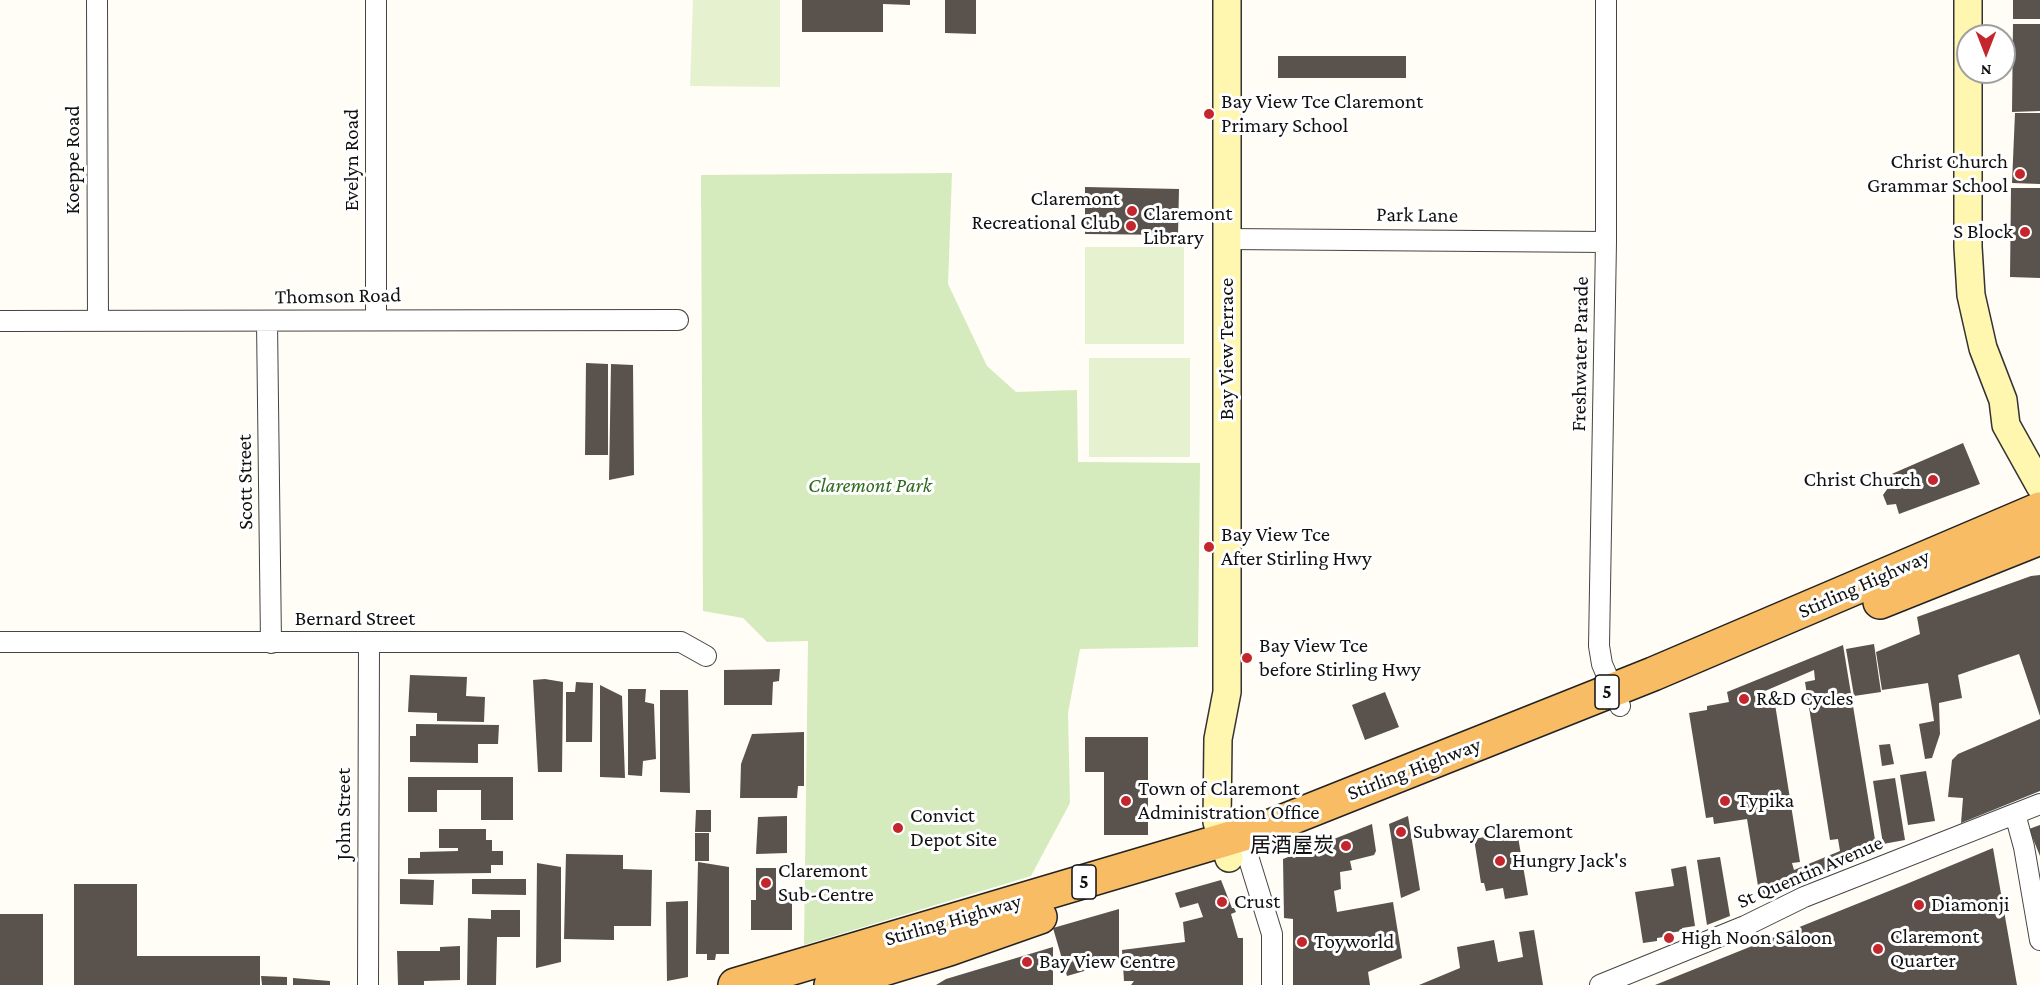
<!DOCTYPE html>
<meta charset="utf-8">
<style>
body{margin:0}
#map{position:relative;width:2040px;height:985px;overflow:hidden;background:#fffdf5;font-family:"Crimson Pro",serif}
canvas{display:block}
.north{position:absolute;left:1956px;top:24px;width:60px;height:60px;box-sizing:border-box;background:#fff;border:2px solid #a0a0a0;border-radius:50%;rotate:180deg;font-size:16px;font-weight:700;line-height:24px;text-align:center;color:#111}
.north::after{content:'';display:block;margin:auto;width:21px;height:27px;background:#c4262e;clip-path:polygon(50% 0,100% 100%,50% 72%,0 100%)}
</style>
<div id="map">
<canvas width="2040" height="985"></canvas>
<div class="north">N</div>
</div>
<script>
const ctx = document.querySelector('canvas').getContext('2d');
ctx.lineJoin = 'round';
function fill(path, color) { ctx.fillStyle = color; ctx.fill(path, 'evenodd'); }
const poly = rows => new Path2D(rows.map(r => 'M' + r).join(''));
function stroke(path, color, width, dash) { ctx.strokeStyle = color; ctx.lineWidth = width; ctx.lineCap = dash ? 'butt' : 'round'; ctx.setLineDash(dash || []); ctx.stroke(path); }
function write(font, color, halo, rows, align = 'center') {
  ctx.font = font + ' "Crimson Pro","Noto Sans SC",serif'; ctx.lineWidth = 6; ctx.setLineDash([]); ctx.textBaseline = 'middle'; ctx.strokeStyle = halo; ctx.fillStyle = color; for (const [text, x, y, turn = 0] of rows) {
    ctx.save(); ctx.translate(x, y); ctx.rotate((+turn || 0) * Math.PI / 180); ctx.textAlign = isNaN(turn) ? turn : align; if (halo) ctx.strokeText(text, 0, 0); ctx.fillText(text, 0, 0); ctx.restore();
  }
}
fill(poly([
 [952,173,948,284,987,366,1016,392,1077,390,1078,462,1200,463,1198,647,1080,649,1068,713,1070,803,1031,876,804,945,808,641,767,642,743,618,703,611,701,175]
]), '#d5ebbd');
fill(poly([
 [693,0,780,0,780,87,690,86],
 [1085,247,1184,247,1184,344,1085,344],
 [1089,358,1190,358,1190,457,1089,457]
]), '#e6f2cf');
fill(poly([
 [802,0,910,0,910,5,883,4,883,32,802,32],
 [945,0,976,0,976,34,945,33],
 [2013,0,2040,0,2040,19,2013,19],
 [2013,24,2040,24,2040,111,2012,112],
 [1278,56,1406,56,1406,78,1278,78],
 [2015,113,2040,113,2040,184,2012,183],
 [1085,187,1179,189,1178,235,1085,234],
 [2011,188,2040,188,2040,278,2010,277],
 [586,363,608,364,608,455,585,455],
 [611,364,633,365,634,475,609,480],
 [1963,443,1980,484,1899,514,1896,504,1887,505,1883,495,1890,485,1887,476],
 [2040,575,2040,716,2019,654,1958,675,1962,698,1939,703,1940,734,1932,758,1925,759,1919,724,1934,721,1928,683,1882,690,1876,652,1920,634,1917,617,2031,576],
 [1874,644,1881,692,1854,696,1846,649],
 [1843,645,1877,852,1760,898,1747,819,1714,824,1713,817,1706,818,1689,713,1707,710,1707,706,1729,702,1727,692],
 [1814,670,1815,680,1805,682,1830,840,1838,839,1840,851,1794,870,1792,863,1800,862,1775,704,1760,707,1758,694],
 [780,669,779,681,773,682,772,705,724,705,724,670],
 [410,675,467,677,466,696,485,697,484,722,437,721,437,713,408,712],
 [545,679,563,682,562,772,538,772,533,680],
 [576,682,593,683,592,742,566,742,566,692,575,692],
 [600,685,622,696,625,778,600,777],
 [628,689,646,689,645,702,654,704,656,759,643,761,642,776,628,775],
 [660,690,688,690,690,793,660,792],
 [1385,692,1399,727,1365,740,1352,705],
 [2040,719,2040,791,1961,823,1963,798,1948,797,1952,760,1958,754],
 [416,724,499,725,498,744,478,744,478,763,410,762,410,736,416,736],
 [804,732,804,786,798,786,797,798,740,798,741,764,752,734],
 [1085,737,1148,737,1148,835,1104,835,1104,772,1085,772],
 [1890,744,1894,764,1882,766,1879,745],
 [1926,771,1935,821,1908,825,1900,775],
 [408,777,513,777,513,820,481,820,481,790,437,790,437,812,408,812],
 [1895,778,1905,840,1883,844,1873,781],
 [696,810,711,810,711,832,695,832],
 [787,816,787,853,756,854,758,817],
 [1408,816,1420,890,1401,898,1389,824],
 [1372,824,1376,851,1374,855,1350,861,1352,870,1340,872,1341,889,1334,891,1337,912,1393,902,1402,958,1368,972,1370,985,1293,985,1293,919,1284,918,1283,859],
 [2040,825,2040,856,2029,829],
 [439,829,486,829,486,840,492,840,492,851,503,851,503,865,491,865,491,873,408,874,408,858,420,858,420,852,458,851,458,848,439,848],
 [1517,831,1528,895,1505,899,1503,888,1486,891,1484,883,1481,883,1474,839],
 [695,833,709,833,709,861,695,861],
 [1993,848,2017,985,1655,985,1904,885],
 [566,854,623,855,623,869,652,870,651,926,614,926,614,940,564,939],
 [1720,857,1730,916,1707,925,1697,860],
 [698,862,729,867,729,954,716,954,715,960,707,960,707,954,696,954],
 [537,863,561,867,561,962,536,968],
 [1686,866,1695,926,1682,928,1682,931,1669,933,1670,936,1657,938,1657,941,1643,943,1635,892,1674,886,1671,869],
 [756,868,776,868,776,899,792,899,792,930,751,930,751,900,756,900],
 [400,879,434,880,433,905,400,904],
 [472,879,526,879,526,895,472,894],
 [1221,880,1232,908,1234,908,1236,912,1231,914,1238,938,1243,938,1243,985,1131,985,1134,981,1124,981,1122,950,1185,942,1183,922,1203,917,1198,903,1180,908,1175,893],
 [74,884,137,884,137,956,260,956,260,985,74,985],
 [688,901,688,977,667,981,666,902],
 [1119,909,1119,961,1067,976,1053,928],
 [491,910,520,910,520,937,497,937,496,985,467,985,468,918,491,919],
 [0,914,43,914,43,985,0,985],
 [1534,930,1543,985,1419,985,1460,968,1457,947,1494,940,1498,962,1523,957,1519,932],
 [460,946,460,980,424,981,424,985,398,985,397,951,440,951,440,947],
 [1053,947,1053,985,936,985,946,979],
 [261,976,287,977,287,985,262,985],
 [293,978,330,981,330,985,293,985]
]), '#5a524d');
const minor = poly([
 [97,0,98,320],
 [1606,0,1606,242,1599,646,1602,664,1620,706],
 [1227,239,1606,242],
 [376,319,376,0],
 [0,321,678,320],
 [267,322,271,643],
 [0,642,681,642,706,656],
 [2015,814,2024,847,2040,940],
 [1247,853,1272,934,1272,985],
 [368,985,369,644],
 [1600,985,1745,926,1804,897,2040,804]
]);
const secondary = poly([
 [1227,0,1227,692,1218,739,1217,822,1229,858],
 [1968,0,1968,247,1971,295,1983,348,2003,400,2006,425,2040,486]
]);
const trunk = poly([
 [1880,602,2040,538],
 [735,985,1271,826,1653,674,2040,509],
 [831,985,949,949,1040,917]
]);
stroke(minor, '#444', 22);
stroke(secondary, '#333', 30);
stroke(trunk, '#222', 36);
stroke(minor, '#fff', 20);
stroke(secondary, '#fff6b0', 27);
stroke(trunk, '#f7bc64', 33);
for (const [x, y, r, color] of [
 [1209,114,6,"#c4262e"],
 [2020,174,6,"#c4262e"],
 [1132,211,6,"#c4262e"],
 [1131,226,6,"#c4262e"],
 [2025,232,6,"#c4262e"],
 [1933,480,6,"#c4262e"],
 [1209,547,6,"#c4262e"],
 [1247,658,6,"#c4262e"],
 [1744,699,6,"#c4262e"],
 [1126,801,6,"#c4262e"],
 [1725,801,6,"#c4262e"],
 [898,828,6,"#c4262e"],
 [1401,832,6,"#c4262e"],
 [1346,846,6,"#c4262e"],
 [1500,861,6,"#c4262e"],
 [766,883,6,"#c4262e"],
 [1222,902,6,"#c4262e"],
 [1919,905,6,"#c4262e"],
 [1669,938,6,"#c4262e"],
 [1302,942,6,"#c4262e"],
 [1878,949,6,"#c4262e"],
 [1027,962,6,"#c4262e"]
]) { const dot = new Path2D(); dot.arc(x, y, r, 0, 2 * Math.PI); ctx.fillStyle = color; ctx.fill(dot); stroke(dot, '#fff', 2); }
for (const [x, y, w] of [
 [1607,692,24],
 [1084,882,24]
]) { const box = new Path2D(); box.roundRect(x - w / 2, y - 17, w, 34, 4.5); ctx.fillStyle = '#fff'; ctx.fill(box); stroke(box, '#111', 1.5); }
write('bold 20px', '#111', null, [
 ["5",1607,692],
 ["5",1084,882]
]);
write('21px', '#111', '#fff', [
 ["Bay View Tce Claremont",1221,102],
 ["Primary School",1221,126],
 ["Christ Church",2008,162,"right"],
 ["Grammar School",2008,186,"right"],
 ["Claremont",1120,199,"right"],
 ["Recreational Club",1120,223,"right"],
 ["Claremont",1143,214],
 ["Library",1143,238],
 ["S Block",2013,232,"right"],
 ["Christ Church",1921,480,"right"],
 ["Bay View Tce",1221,535],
 ["After Stirling Hwy",1221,559],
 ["Bay View Tce",1259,646],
 ["before Stirling Hwy",1259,670],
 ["R&D Cycles",1756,699],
 ["Town of Claremont",1138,789],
 ["Administration Office",1138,813],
 ["Typika",1737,801],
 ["Convict",910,816],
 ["Depot Site",910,840],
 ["Subway Claremont",1413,832],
 ["居酒屋炭",1334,846,"right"],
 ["Hungry Jack's",1512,861],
 ["Claremont",778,871],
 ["Sub-Centre",778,895],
 ["Crust",1234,902],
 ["Diamonji",1931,905],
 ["Claremont",1890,937],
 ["Quarter",1890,961],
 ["High Noon Saloon",1681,938],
 ["Toyworld",1314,942],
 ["Bay View Centre",1039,962]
], 'left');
write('21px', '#111', '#fff', [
 ["Koeppe Road",73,160,-90],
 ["Evelyn Road",352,160,-90],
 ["Park Lane",1417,215,1],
 ["Thomson Road",338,296,-1],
 ["Bay View Terrace",1227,349,-90],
 ["Freshwater Parade",1580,354,-89],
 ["Scott Street",245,482,-91],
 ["Stirling Highway",1864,584,-24],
 ["Bernard Street",355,619],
 ["Stirling Highway",1414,769,-21],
 ["John Street",344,814,-90],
 ["St Quentin Avenue",1810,872,-23],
 ["Stirling Highway",953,920,-16]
]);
write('italic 21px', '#2f6b1f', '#fff', [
 ["Claremont Park",870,486]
]);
</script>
